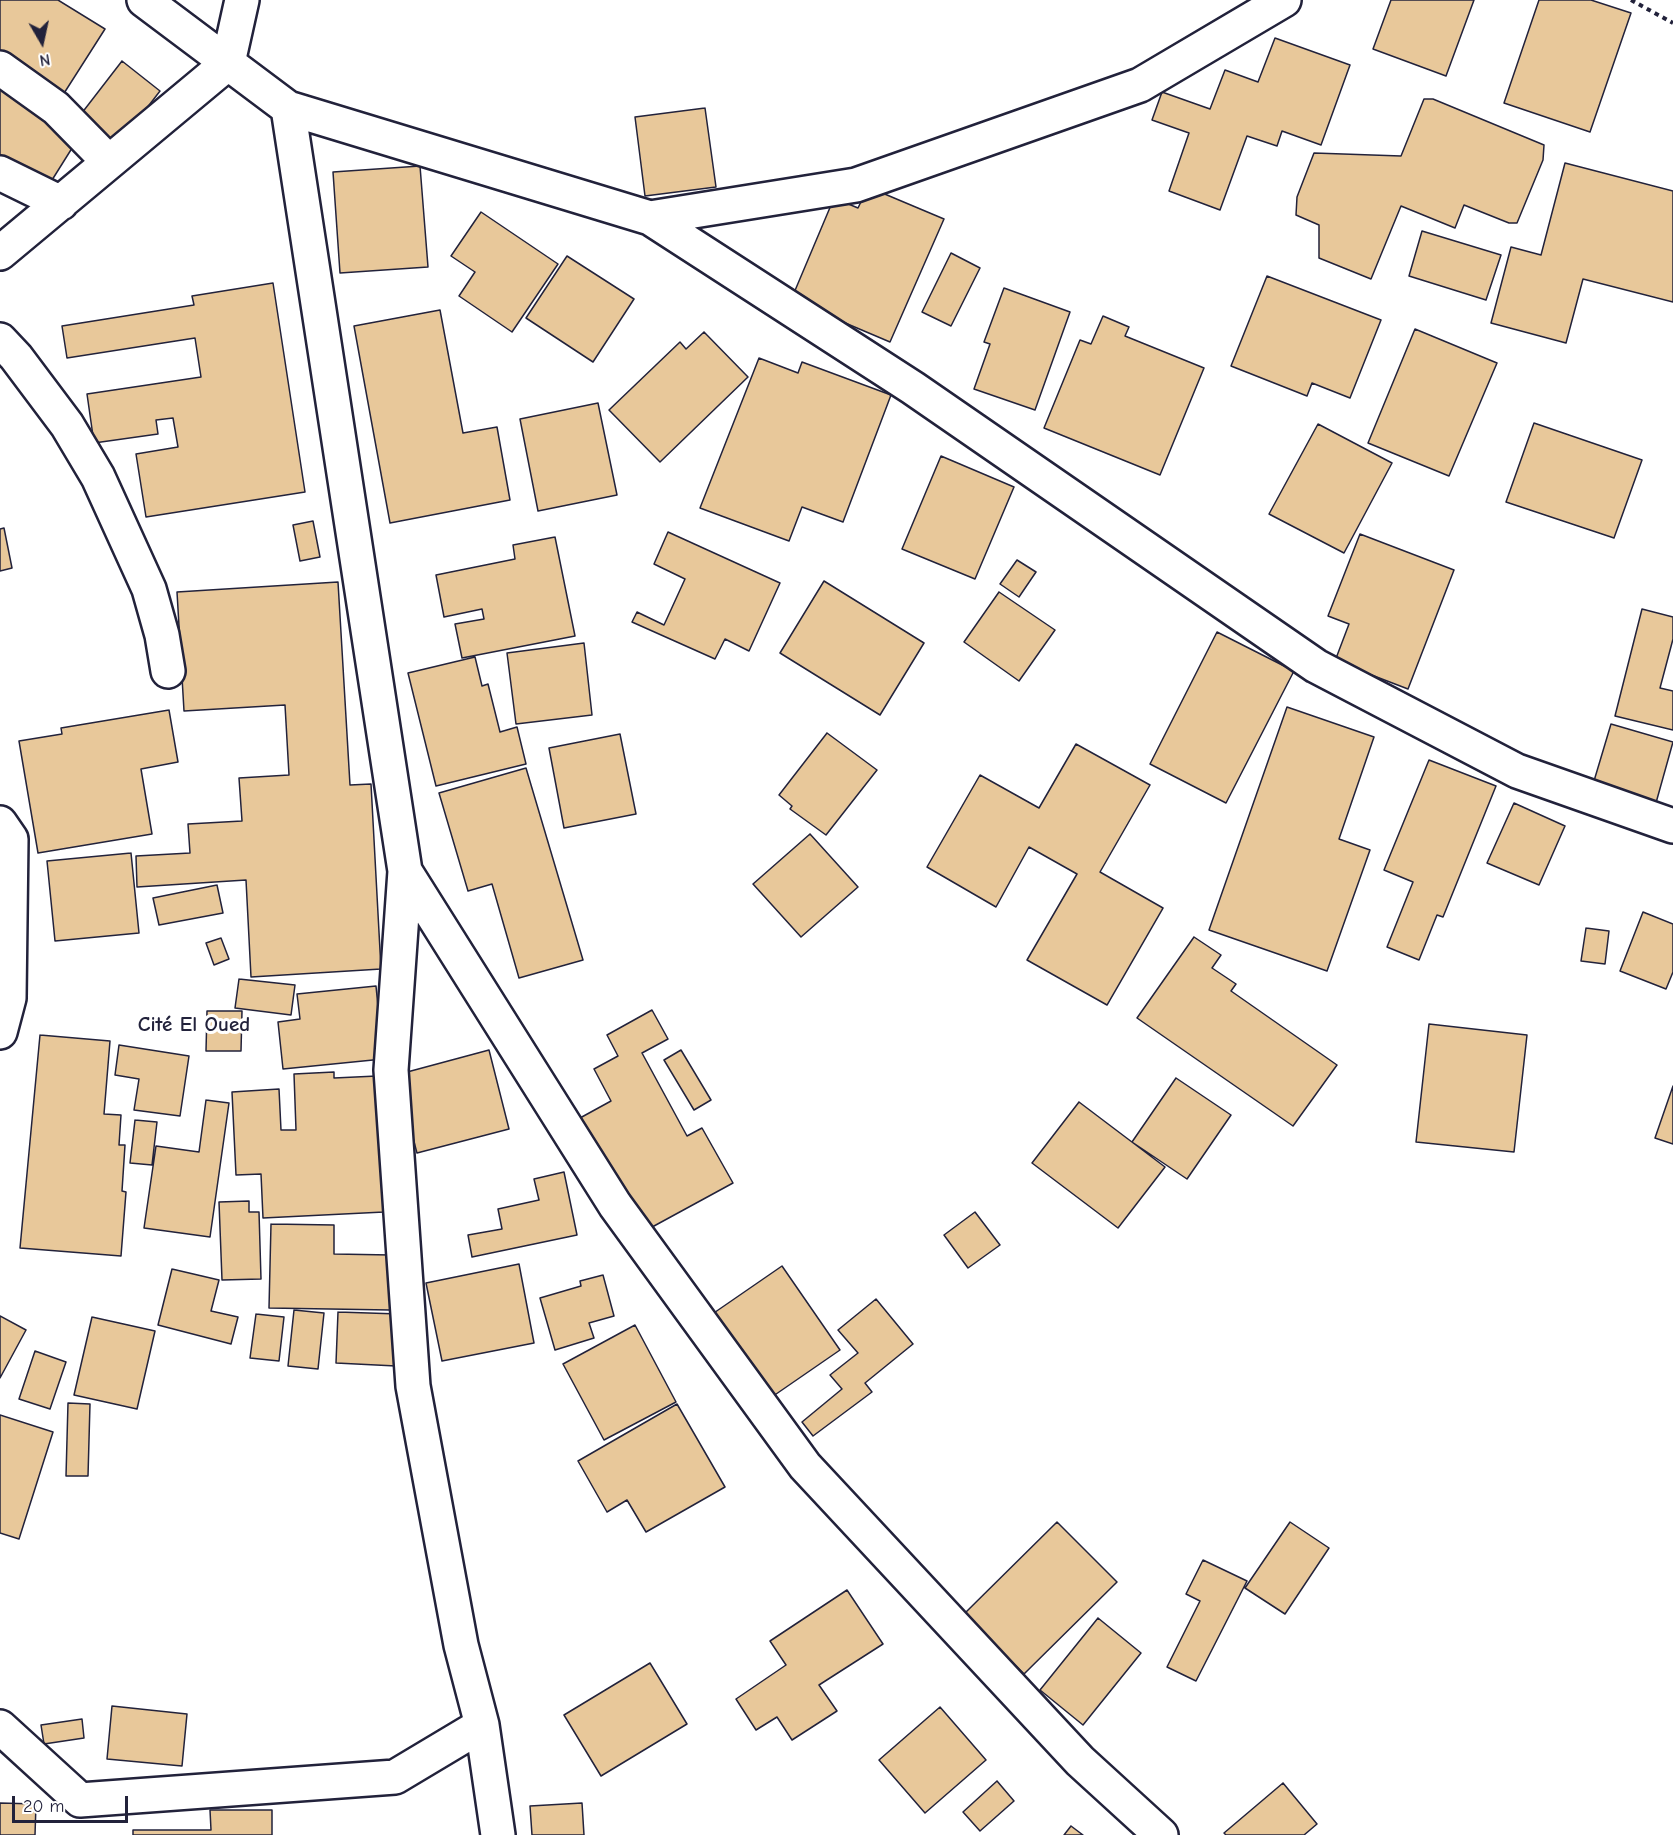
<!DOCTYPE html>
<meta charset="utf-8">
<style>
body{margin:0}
#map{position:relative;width:1673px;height:1835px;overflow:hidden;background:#fff;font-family:"Comic Neue",sans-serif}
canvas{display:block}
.north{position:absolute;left:12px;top:12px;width:60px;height:60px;-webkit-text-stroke:4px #fff;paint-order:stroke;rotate:171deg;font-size:16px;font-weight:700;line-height:24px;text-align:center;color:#22223b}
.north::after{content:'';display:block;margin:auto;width:21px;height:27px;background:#22223b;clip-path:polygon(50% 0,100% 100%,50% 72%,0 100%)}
.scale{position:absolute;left:12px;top:1796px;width:116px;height:27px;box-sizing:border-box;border:3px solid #22223b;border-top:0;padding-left:8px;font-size:18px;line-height:21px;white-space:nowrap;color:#22223b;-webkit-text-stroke:4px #fff;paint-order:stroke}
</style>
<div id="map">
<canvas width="1673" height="1835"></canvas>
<div class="north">N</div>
<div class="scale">20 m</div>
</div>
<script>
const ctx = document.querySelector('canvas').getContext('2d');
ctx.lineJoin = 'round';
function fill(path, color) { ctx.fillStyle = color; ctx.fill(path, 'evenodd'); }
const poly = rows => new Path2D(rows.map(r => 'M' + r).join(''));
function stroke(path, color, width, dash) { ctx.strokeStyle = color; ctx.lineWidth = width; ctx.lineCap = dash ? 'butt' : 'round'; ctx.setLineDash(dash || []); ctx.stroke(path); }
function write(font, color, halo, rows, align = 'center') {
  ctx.font = font + ' "Comic Neue",sans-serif'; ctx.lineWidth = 6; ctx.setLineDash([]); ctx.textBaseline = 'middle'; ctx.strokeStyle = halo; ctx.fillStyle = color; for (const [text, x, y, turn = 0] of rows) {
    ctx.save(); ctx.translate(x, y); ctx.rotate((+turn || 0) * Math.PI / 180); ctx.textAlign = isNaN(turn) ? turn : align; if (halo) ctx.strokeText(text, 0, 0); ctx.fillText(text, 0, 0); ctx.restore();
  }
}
const building = poly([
 [0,0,58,0,105,29,61,98,0,60,0,0],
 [1391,0,1474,0,1446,76,1373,49,1391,0],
 [1539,0,1591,0,1631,13,1590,132,1504,103,1539,0],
 [1275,38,1350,65,1321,145,1282,131,1277,146,1247,136,1220,210,1169,191,1189,133,1152,120,1162,92,1210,109,1225,70,1258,82,1275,38],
 [122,61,160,91,116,148,78,118,122,61],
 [0,88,79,137,47,188,0,159,0,88],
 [1424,99,1433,99,1544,145,1543,160,1517,223,1509,223,1464,205,1455,228,1401,206,1371,279,1319,258,1319,225,1296,215,1297,197,1314,153,1401,156,1424,99],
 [705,108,716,187,645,196,635,117,705,108],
 [1565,163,1673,191,1673,302,1583,279,1566,343,1491,323,1511,247,1541,255,1565,163],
 [420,166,428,267,340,273,333,172,420,166],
 [868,187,944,219,890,342,791,300,834,198,858,208,868,187],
 [481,212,558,264,512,332,459,296,475,272,451,256,481,212],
 [1422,231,1501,255,1486,300,1409,276,1422,231],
 [951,253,980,268,951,326,922,312,951,253],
 [567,256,634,299,593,362,526,318,567,256],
 [1267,276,1381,320,1350,398,1312,383,1307,396,1231,366,1267,276],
 [273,283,305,492,146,517,136,454,178,447,173,418,156,420,158,434,94,443,87,394,201,377,195,338,67,358,62,326,194,305,192,296,273,283],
 [1004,288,1070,312,1035,410,974,389,990,344,984,342,1004,288],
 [440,310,463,433,497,427,510,500,390,523,354,326,440,310],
 [1103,316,1129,327,1125,336,1204,368,1160,475,1044,428,1080,340,1091,344,1103,316],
 [1415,329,1497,363,1449,476,1368,443,1415,329],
 [704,332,748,377,660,462,609,410,680,342,686,349,704,332],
 [759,358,798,373,802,362,891,395,843,522,802,507,789,541,700,508,759,358],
 [598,403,617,495,538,511,520,419,598,403],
 [1534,423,1642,460,1614,538,1506,502,1534,423],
 [1318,424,1392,463,1344,553,1269,514,1318,424],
 [941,456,1014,487,975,579,902,549,941,456],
 [313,521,320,557,300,561,293,525,313,521],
 [4,528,12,568,0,571,0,529,4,528],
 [668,532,780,583,749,651,725,639,715,659,632,622,637,612,664,625,685,579,654,564,668,532],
 [1360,534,1454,570,1408,689,1335,661,1349,624,1328,616,1360,534],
 [555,537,575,636,462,658,455,624,484,619,482,609,444,617,436,575,515,559,513,545,555,537],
 [1017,560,1036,572,1019,597,1000,584,1017,560],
 [824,581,924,643,880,715,780,653,824,581],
 [338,582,350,785,371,784,381,969,251,977,246,880,137,887,136,856,190,853,188,824,242,821,239,778,289,775,285,705,184,711,177,592,338,582],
 [999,592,1055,630,1019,681,964,642,999,592],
 [1642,609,1673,617,1673,639,1660,688,1673,691,1673,730,1615,716,1642,609],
 [1217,632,1294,671,1226,803,1150,764,1217,632],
 [584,643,592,715,516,724,507,653,584,643],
 [475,657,482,686,488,684,500,732,517,727,526,764,436,786,408,673,475,657],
 [1287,707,1374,737,1339,839,1370,850,1327,971,1209,930,1287,707],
 [169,710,178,762,141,769,152,834,38,853,19,741,62,734,61,728,169,710],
 [1611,724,1673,742,1654,810,1591,791,1611,724],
 [827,733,877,770,826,835,790,809,792,806,779,795,827,733],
 [620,734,636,814,564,828,549,748,620,734],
 [1076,744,1150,785,1100,872,1163,908,1107,1005,1027,960,1077,874,1029,847,996,907,927,867,980,775,1039,808,1076,744],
 [1429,760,1496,786,1443,917,1437,915,1419,960,1387,947,1413,882,1384,870,1429,760],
 [526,768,583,960,519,978,492,884,468,891,439,793,526,768],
 [1514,803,1565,826,1539,885,1487,863,1514,803],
 [810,834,858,887,801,937,753,884,810,834],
 [131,853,139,933,55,941,47,861,131,853],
 [217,885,223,913,159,925,153,898,217,885],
 [1643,912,1673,924,1673,972,1666,989,1620,971,1643,912],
 [1586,928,1609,931,1605,964,1581,961,1586,928],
 [1194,937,1221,955,1212,968,1236,984,1231,991,1337,1065,1293,1126,1137,1018,1194,937],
 [221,938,229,959,214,965,206,943,221,938],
 [239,979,295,985,291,1015,235,1008,239,979],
 [376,986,383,1059,283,1069,278,1022,300,1019,297,994,376,986],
 [652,1010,668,1039,642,1053,687,1136,702,1128,733,1183,643,1232,580,1118,611,1101,594,1069,618,1056,607,1035,652,1010],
 [207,1011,242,1011,241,1051,206,1051,207,1011],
 [1429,1024,1527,1035,1514,1152,1416,1142,1429,1024],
 [40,1035,110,1041,104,1114,121,1115,119,1145,125,1145,122,1191,126,1192,121,1256,20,1248,40,1035],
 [119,1045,189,1056,180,1116,134,1110,139,1079,115,1075,119,1045],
 [489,1050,509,1129,417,1153,396,1075,489,1050],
 [681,1050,711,1100,694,1110,664,1060,681,1050],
 [334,1072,334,1078,377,1076,384,1212,263,1218,261,1174,236,1175,232,1092,279,1089,281,1130,296,1130,294,1074,334,1072],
 [1176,1078,1231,1115,1187,1179,1132,1142,1176,1078],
 [1673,1086,1673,1144,1655,1138,1673,1086],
 [206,1100,229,1103,210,1237,144,1228,156,1146,199,1152,206,1100],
 [1079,1102,1165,1167,1118,1228,1032,1163,1079,1102],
 [135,1120,157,1122,152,1165,130,1163,135,1120],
 [564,1172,577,1235,472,1257,468,1235,502,1229,498,1209,539,1200,534,1179,564,1172],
 [249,1201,249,1212,259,1212,261,1279,222,1280,219,1202,249,1201],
 [975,1212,1000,1245,968,1268,944,1235,975,1212],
 [271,1224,334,1225,334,1254,391,1255,390,1310,269,1308,271,1224],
 [519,1264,534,1343,442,1361,426,1283,519,1264],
 [782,1266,840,1350,766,1401,708,1317,782,1266],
 [172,1269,219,1280,211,1311,238,1317,231,1344,158,1325,172,1269],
 [603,1275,614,1316,589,1323,594,1338,555,1350,540,1298,581,1286,580,1281,603,1275],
 [876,1299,913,1344,865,1383,872,1392,813,1436,802,1422,842,1389,830,1375,858,1353,838,1330,876,1299],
 [294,1310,324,1313,318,1369,288,1366,294,1310],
 [338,1312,399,1314,396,1366,336,1363,338,1312],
 [256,1314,284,1317,279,1361,250,1358,256,1314],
 [0,1316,26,1330,0,1378,0,1316],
 [92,1317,155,1331,137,1409,74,1395,92,1317],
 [635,1325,676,1402,604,1440,563,1364,635,1325],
 [35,1351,66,1362,50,1409,19,1399,35,1351],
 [68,1403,90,1404,88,1476,66,1476,68,1403],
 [677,1404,725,1487,646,1532,627,1500,607,1512,578,1461,677,1404],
 [0,1415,53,1432,19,1539,0,1533,0,1415],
 [1057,1522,1117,1582,1024,1674,964,1614,1057,1522],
 [1290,1522,1329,1548,1285,1614,1245,1588,1290,1522],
 [1203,1560,1247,1581,1196,1681,1167,1667,1200,1601,1186,1594,1203,1560],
 [847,1590,883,1644,819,1685,837,1711,792,1740,777,1717,756,1730,736,1699,786,1665,770,1641,847,1590],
 [1098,1618,1141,1653,1083,1725,1040,1690,1098,1618],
 [650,1663,687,1724,601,1776,564,1715,650,1663],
 [112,1706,187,1714,182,1766,107,1759,112,1706],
 [940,1707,986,1760,925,1813,879,1760,940,1707],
 [82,1719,84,1738,44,1744,41,1725,82,1719],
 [997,1781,1014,1801,980,1831,963,1812,997,1781],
 [1283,1783,1317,1824,1304,1835,1226,1835,1224,1833,1283,1783],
 [0,1803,36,1804,35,1835,0,1835,0,1803],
 [582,1803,584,1835,532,1835,530,1806,582,1803],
 [210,1810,272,1810,272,1835,133,1835,133,1830,211,1830,210,1810],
 [1071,1826,1083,1835,1064,1835,1071,1826]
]);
fill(building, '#e8c89a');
stroke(building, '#22223b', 1.5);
const street = poly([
 [144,0,288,108,405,871,615,1205,805,1466,1080,1761,1161,1835],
 [0,68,56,108,108,161],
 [288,108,650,218,856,185,1140,85,1284,0],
 [0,173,61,203],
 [650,218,913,388,1316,666,1517,771,1673,826],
 [0,253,228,63,242,0],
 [0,340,16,357,67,425,98,477,149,589,162,635,168,671],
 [0,823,11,839,9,998,0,1032],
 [405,871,391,1070,413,1386,461,1645,482,1725,498,1835],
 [0,1727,80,1800,395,1777,482,1725]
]);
stroke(street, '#22223b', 38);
stroke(poly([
 [1631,0,1673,23]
]), '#22223b', 4, [4.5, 4.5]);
stroke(street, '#fff', 33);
write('bold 21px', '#22223b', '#fff', [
 ["Cité El Oued",194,1025]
]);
</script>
